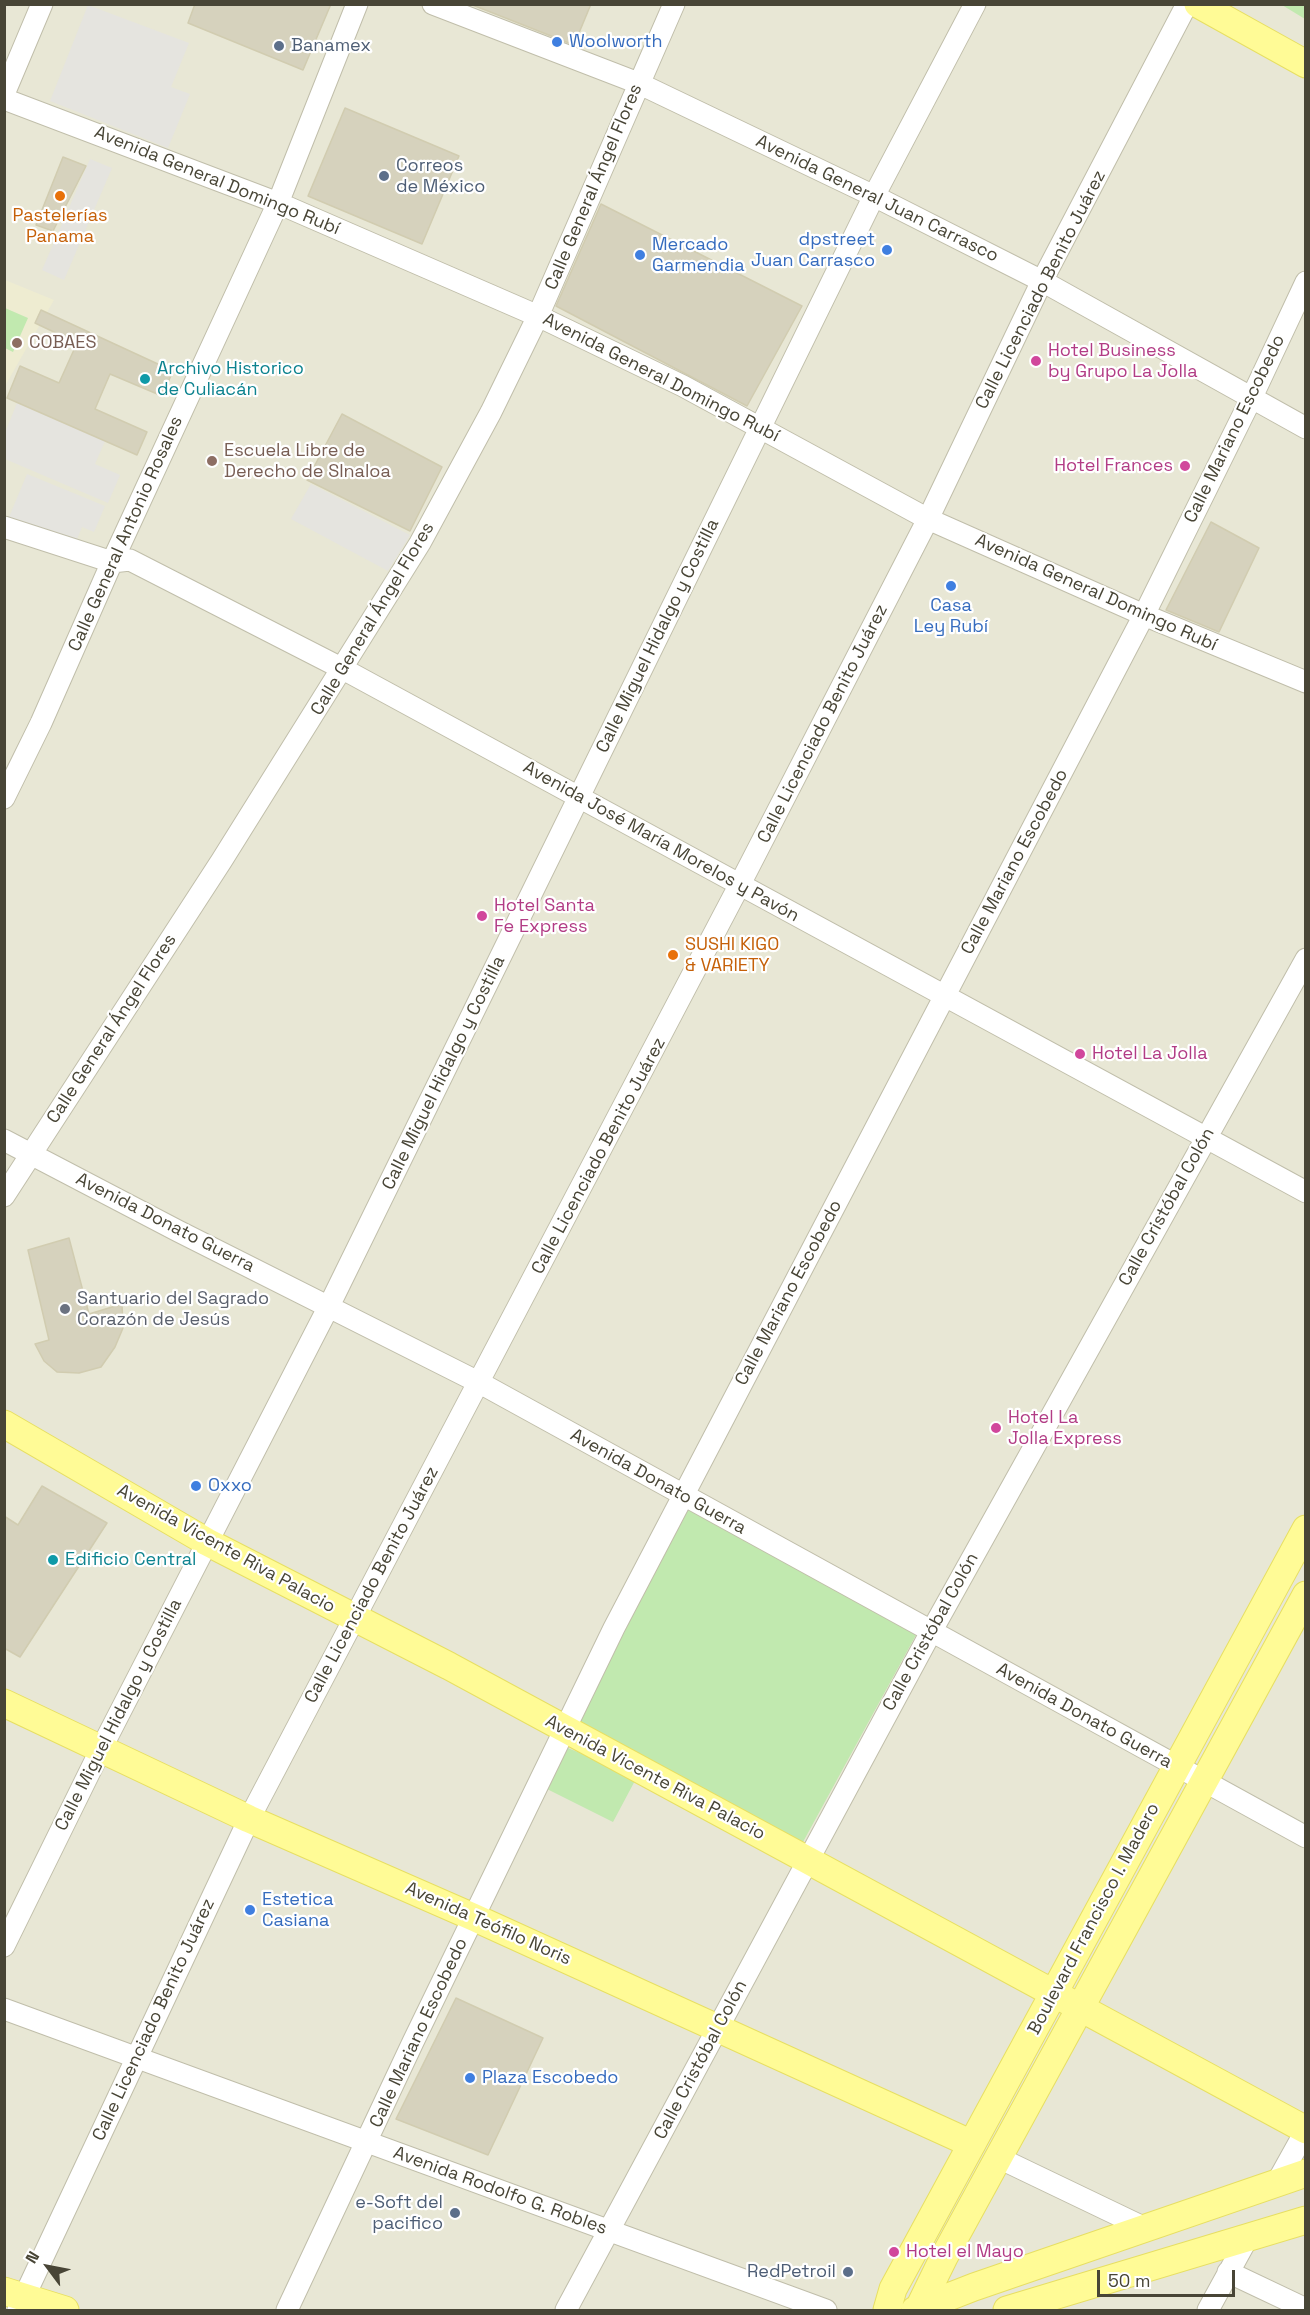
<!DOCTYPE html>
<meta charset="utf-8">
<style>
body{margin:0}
#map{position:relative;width:1310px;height:2315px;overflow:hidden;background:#f4f3e7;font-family:"Space Grotesk",sans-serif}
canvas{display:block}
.frame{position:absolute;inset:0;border:6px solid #484536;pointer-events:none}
.north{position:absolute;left:18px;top:2237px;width:60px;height:60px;-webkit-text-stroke:4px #fff;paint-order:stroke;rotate:302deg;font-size:16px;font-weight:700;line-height:24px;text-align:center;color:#484536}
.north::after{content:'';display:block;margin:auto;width:21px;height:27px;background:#484536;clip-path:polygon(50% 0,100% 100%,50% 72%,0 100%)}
.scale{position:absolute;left:1097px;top:2270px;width:138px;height:27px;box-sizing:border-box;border:3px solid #484536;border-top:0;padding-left:8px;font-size:18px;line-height:21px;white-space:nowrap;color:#484536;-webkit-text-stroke:4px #fff;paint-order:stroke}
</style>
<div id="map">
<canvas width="1310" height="2315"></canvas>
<div class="frame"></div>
<div class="north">N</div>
<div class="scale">50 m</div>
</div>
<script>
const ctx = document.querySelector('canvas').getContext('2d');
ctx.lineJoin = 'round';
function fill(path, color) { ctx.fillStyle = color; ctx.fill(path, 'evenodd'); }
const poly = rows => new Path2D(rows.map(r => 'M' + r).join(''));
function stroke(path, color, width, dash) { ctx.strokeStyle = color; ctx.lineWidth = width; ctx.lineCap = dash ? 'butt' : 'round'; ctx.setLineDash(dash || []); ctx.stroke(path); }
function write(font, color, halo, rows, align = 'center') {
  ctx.font = font + ' "Space Grotesk",sans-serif'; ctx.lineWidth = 4.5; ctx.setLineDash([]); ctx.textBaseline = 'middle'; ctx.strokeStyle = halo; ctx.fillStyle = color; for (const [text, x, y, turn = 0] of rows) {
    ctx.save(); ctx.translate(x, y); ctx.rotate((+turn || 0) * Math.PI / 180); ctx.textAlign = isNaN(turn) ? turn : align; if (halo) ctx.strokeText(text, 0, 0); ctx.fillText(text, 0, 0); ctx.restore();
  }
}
fill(poly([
 [5,5,1305,5,1305,2310,5,2310]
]), '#e8e7d5');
fill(poly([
 [5,280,54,300,5,386]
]), '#eeecd1');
fill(poly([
 [1282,5,1305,5,1305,19],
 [5,308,28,318,13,352,5,348],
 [687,1508,916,1635,803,1842,574,1729],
 [565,1747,638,1775,613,1822,545,1788]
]), '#c1e9af');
fill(poly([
 [88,5,189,43,171,87,190,94,168,148,50,101],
 [90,159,112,168,64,280,42,270],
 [17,403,105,441,95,464,120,475,108,503,5,459,5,433],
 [27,474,105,506,94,532,82,527,75,544,9,517],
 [311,484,410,535,388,571,291,519]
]), '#e5e4df');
const building = poly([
 [195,4,331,4,303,70,188,23,195,4],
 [470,4,591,4,574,45,470,4],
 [345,108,459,156,422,244,308,196,345,108],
 [63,157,86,166,53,231,36,225,63,157],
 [601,204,802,306,747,406,556,306,601,204],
 [41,310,173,371,162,396,110,374,95,409,147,432,137,455,7,398,20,366,59,383,77,343,35,323,41,310],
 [342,414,442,467,410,531,307,480,342,414],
 [1211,522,1259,548,1219,632,1166,610,1211,522],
 [69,1238,89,1314,122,1304,123,1328,115,1347,101,1367,79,1373,57,1372,44,1361,35,1344,49,1340,28,1250,69,1238],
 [42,1486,107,1523,20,1657,4,1648,4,1516,18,1525,42,1486],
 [456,1998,543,2038,488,2155,396,2119,456,1998]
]);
fill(building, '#d6d2bd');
stroke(building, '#d1ccb0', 1.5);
const minor = poly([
 [433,4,638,83,874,196,1042,281,1306,428],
 [4,94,42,4],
 [4,99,278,203,538,316,683,386,928,519,1144,615,1306,682],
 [4,527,112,562,130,560,343,669,1306,1192],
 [4,798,41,723,112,562,278,203,357,4],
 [4,1140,178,1231,480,1383,1306,1837],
 [4,1196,222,860,420,543,491,412,538,316,674,4],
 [4,1946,101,1749,329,1306,874,196,975,4],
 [4,2009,826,2310],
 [999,2158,1145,2228],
 [1276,2184,1306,2130],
 [1228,2272,1306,2309],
 [18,2310,249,1819,739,886,928,519,1042,281,1187,4],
 [287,2310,413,2042,614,1628,1144,615,1252,397,1306,282],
 [566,2310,931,1632,1306,959],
 [1208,2310,1247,2239]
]);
const major = poly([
 [1198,4,1306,64],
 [4,1424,207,1542,449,1666,1306,2130],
 [4,1703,249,1819,473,1917,972,2144],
 [4,2291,65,2310],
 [887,2310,893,2289,1306,1529],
 [915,2310,974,2287,1306,2173],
 [918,2310,944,2257,1306,1595],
 [1007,2310,1306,2220]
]);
stroke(minor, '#c0beaa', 23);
stroke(major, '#e7df63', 29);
stroke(minor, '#fff', 21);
stroke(major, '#fffb96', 27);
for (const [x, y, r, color] of [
 [557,42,6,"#3f7fe0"],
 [279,46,6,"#5c6f8a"],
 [384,176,6,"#5c6f8a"],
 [60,196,6,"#e8710a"],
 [887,250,6,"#3f7fe0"],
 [640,255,6,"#3f7fe0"],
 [17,343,6,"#8d6e63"],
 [1036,361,6,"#d1479c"],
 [145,379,6,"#0f9aa8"],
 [212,461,6,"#8d6e63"],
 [1185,466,6,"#d1479c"],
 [951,586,6,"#3f7fe0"],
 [482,916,6,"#d1479c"],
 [673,955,6,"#e8710a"],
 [1080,1054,6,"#d1479c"],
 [65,1309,6,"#6b7280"],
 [996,1428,6,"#d1479c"],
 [196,1486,6,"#3f7fe0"],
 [53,1560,6,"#0f9aa8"],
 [250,1910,6,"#3f7fe0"],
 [470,2078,6,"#3f7fe0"],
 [455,2213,6,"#5c6f8a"],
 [894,2252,6,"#d1479c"],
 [848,2272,6,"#5c6f8a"]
]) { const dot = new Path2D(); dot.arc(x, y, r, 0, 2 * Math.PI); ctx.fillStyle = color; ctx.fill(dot); stroke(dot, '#fff', 2); }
write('18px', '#366cbe', '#fff', [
 ["Woolworth",569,42],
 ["dpstreet",875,240,"right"],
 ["Juan Carrasco",875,261,"right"],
 ["Mercado",652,245],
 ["Garmendia",652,266],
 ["Casa",951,606,"center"],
 ["Ley Rubí",951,627,"center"],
 ["Oxxo",208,1486],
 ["Estetica",262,1900],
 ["Casiana",262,1921],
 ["Plaza Escobedo",482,2078]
], 'left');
write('18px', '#4e5e75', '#fff', [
 ["Banamex",291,46],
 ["Correos",396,166],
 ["de México",396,187],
 ["e-Soft del",443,2203,"right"],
 ["pacifico",443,2224,"right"],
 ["RedPetroil",836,2272,"right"]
], 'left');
write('18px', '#484536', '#fff', [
 ["Avenida General Domingo Rubí",217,181,22],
 ["Calle General Ángel Flores",594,187,-67],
 ["Avenida General Juan Carrasco",877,199,26],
 ["Calle Licenciado Benito Juárez",1041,290,-63],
 ["Avenida General Domingo Rubí",661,378,27],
 ["Calle Mariano Escobedo",1235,429,-64],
 ["Calle General Antonio Rosales",126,534,-66],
 ["Avenida General Domingo Rubí",1096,593,24],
 ["Calle General Ángel Flores",373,619,-59],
 ["Calle Miguel Hidalgo y Costilla",658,636,-64],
 ["Calle Licenciado Benito Juárez",823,724,-63],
 ["Avenida José María Morelos y Pavón",661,842,29],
 ["Calle Mariano Escobedo",1015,862,-62],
 ["Calle General Ángel Flores",112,1029,-57],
 ["Calle Miguel Hidalgo y Costilla",444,1073,-64],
 ["Calle Licenciado Benito Juárez",599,1156,-62],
 ["Calle Cristóbal Colón",1167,1207,-61],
 ["Avenida Donato Guerra",165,1223,27],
 ["Calle Mariano Escobedo",789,1293,-62],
 ["Avenida Donato Guerra",658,1482,29],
 ["Avenida Vicente Riva Palacio",226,1549,29],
 ["Calle Licenciado Benito Juárez",372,1585,-62],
 ["Calle Cristóbal Colón",931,1632,-61],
 ["Calle Miguel Hidalgo y Costilla",119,1715,-63],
 ["Avenida Donato Guerra",1084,1716,29],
 ["Avenida Vicente Riva Palacio",655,1778,28],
 ["Boulevard Francisco I. Madero",1094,1919,-62],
 ["Avenida Teófilo Noris",488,1924,24],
 ["Calle Licenciado Benito Juárez",154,2020,-65],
 ["Calle Mariano Escobedo",419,2033,-65],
 ["Calle Cristóbal Colón",701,2060,-62],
 ["Avenida Rodolfo G. Robles",500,2191,20]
]);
write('18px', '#c56008', '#fff', [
 ["Pastelerías",60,216],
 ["Panama",60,237],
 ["SUSHI KIGO",685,945,"left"],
 ["& VARIETY",685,966,"left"]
]);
write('18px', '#785e54', '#fff', [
 ["COBAES",29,343],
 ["Escuela Libre de",224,451],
 ["Derecho de SInaloa",224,472]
], 'left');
write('18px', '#b23c85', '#fff', [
 ["Hotel Business",1048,351],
 ["by Grupo La Jolla",1048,372],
 ["Hotel Frances",1173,466,"right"],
 ["Hotel Santa",494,906],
 ["Fe Express",494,927],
 ["Hotel La Jolla",1092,1054],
 ["Hotel La",1008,1418],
 ["Jolla Express",1008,1439],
 ["Hotel el Mayo",906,2252]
], 'left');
write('18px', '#0d838f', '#fff', [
 ["Archivo Historico",157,369],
 ["de Culiacán",157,390],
 ["Edificio Central",65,1560]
], 'left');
write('18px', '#5b616d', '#fff', [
 ["Santuario del Sagrado",77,1299],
 ["Corazón de Jesús",77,1320]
], 'left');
</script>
